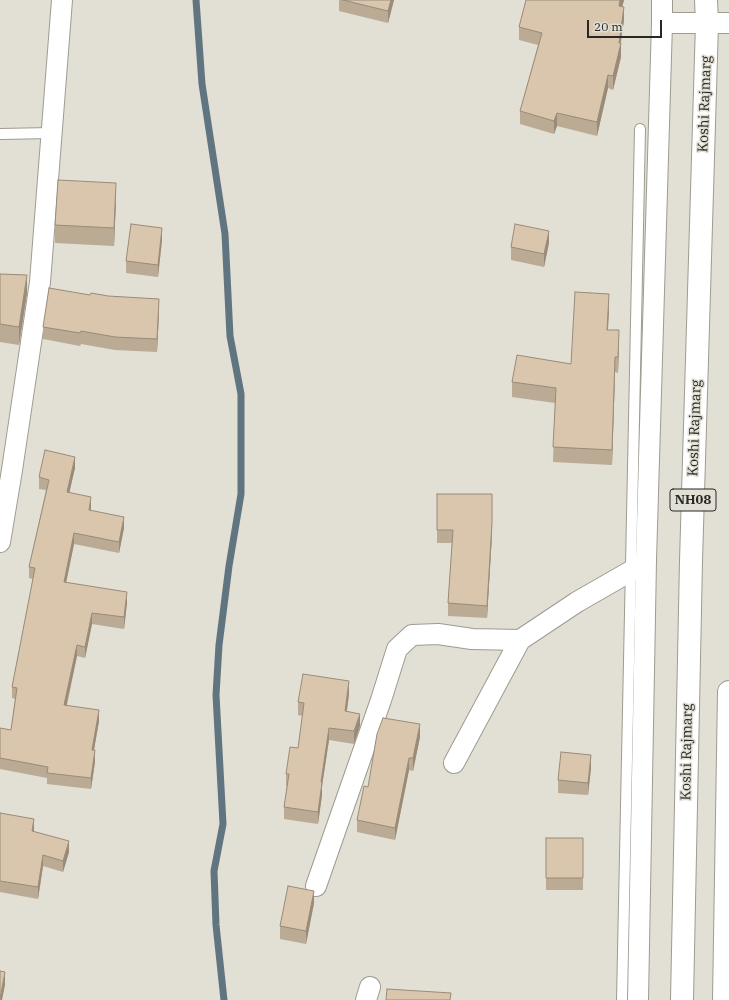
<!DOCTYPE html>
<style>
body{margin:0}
#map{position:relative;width:729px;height:1000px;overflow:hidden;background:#e2dfd5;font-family:"IBM Plex Serif",serif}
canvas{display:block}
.scale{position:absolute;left:587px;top:20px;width:75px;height:18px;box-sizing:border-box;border:2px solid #282724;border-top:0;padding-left:5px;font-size:12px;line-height:14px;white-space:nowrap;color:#282724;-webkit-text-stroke:3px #e2dfd5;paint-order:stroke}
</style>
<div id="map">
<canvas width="729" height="1000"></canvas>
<div class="scale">20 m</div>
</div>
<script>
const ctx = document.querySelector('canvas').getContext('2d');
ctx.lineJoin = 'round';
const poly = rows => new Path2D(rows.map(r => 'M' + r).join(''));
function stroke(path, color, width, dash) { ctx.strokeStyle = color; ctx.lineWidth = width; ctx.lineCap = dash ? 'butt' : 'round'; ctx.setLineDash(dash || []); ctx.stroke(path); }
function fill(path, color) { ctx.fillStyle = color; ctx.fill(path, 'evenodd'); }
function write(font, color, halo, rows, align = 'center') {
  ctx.font = font + ' "IBM Plex Serif",serif'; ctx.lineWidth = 3; ctx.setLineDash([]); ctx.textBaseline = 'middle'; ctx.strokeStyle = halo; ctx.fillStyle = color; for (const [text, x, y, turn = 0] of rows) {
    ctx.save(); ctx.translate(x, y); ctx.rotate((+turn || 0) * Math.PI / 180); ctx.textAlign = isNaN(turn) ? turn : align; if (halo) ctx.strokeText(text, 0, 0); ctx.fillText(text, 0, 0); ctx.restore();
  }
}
stroke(poly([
 [196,0,202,84,225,234,230,336,241,394,241,494,229,566,219,645,216,695,223,824,214,871,216,925,224,1000]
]), '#617581', 7);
const service = poly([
 [0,134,51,133],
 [622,1000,640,129]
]);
const minor = poly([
 [662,23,729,23],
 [0,542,12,470,40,282,62,0],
 [454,763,520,640],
 [316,886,381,700,397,649,412,635,438,634,472,639,520,640,577,602,631,571,646,560],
 [366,1000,370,987],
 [638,1000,646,560,662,23,662,0]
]);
const primary = poly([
 [682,1000,691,561,707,23,706,0],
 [724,1000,729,692]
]);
stroke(service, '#9e9b91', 12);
stroke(minor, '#9e9b91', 22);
stroke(primary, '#9e9b91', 24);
stroke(service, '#fff', 10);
stroke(minor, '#fff', 20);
stroke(primary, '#fff', 22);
fill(poly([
 [339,0,394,0,388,23,339,11],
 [526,0,624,0,622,6,624,20,621,43,621,57,613,90,608,88,597,136,557,126,554,134,520,124,520,111,538,45,519,40,519,27],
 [116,201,114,246,55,243,55,225],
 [162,240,158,277,126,273,126,261],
 [549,243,544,267,511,260,511,247],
 [0,274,27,293,19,345,0,342],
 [609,309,608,330,619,345,618,373,615,372,612,465,553,462,555,403,512,397,512,382,571,364],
 [159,312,157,352,115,350,81,344,80,346,43,339,43,327],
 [75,468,69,492,91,508,91,511,124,528,119,553,74,544,66,582,127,603,124,629,92,624,85,658,77,656,67,705,99,721,94,750,95,762,91,789,47,784,47,778,0,769,0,728,11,730,15,699,12,698,12,687,33,579,29,578,29,567,46,490,39,489,39,477],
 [437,494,492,535,487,618,448,616,448,603,452,543,437,543],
 [349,694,347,711,360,726,354,744,329,740,322,786,322,795,318,824,284,819,284,807,287,786,286,786,286,774,298,748,303,716,298,715,298,702],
 [420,737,413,771,409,770,395,840,357,832,357,820,368,787],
 [591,768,588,795,558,793,558,780],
 [0,813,34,831,69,852,63,872,43,866,38,899,0,892],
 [546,838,583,838,583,890,546,890],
 [314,903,306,944,280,939,280,926]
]), '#bbaa94');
fill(poly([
 [391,0,394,0,388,23,388,11],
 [620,0,624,0,619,20,619,6],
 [624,7,624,20,619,52,621,43,621,57,613,90,613,76],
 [608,75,608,88,597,136,597,122],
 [557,113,557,126,554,134,554,121],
 [116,183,116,201,114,246,114,228],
 [162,228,162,240,158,277,158,265],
 [549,231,549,243,544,267,544,254],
 [27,275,27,293,19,345,19,327],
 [609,294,609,309,607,345,607,330],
 [159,299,159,312,157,352,157,339],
 [619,330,619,345,618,373,618,357],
 [615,357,615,372,612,465,612,450],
 [75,457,75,468,67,503,67,492],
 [91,497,91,508,89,521,89,510],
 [124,517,124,528,119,553,119,542],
 [492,523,492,535,487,618,487,606],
 [74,533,74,544,64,593,64,582],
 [127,592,127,603,124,629,124,617],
 [92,613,92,624,85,658,85,647],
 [77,645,77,656,64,716,64,705],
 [349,681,349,694,345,724,345,711],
 [99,710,99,721,92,761,92,750],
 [360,714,360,726,354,744,354,731],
 [420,724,420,737,413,771,413,758],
 [329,728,329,740,322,786,322,795,318,824,318,812,321,782],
 [95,750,95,762,91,789,91,778],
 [591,755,591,768,588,795,588,783],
 [409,758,409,770,395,840,395,828],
 [34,819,34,830,32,842,32,831],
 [69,841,69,852,63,872,63,861],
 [43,855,43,866,38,899,38,887],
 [314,891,314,903,306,944,306,931],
 [5,972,5,985,2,1000,0,1000]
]), '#998b78');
const building = poly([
 [343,0,391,0,388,11,343,0],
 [526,0,620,0,619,6,624,7,619,43,621,43,613,76,608,75,597,122,557,113,554,121,520,111,542,33,519,27,526,0],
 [58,180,116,183,114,228,55,225,58,180],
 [131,224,162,228,158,265,126,261,131,224],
 [515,224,549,231,544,254,511,247,515,224],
 [0,274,27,275,19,327,0,324,0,274],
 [49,288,90,295,91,293,108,296,159,299,157,339,115,337,81,331,80,333,43,327,49,288],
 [575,292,609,294,607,330,619,330,618,357,615,357,612,450,553,447,556,388,512,382,517,355,571,364,575,292],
 [45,450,75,457,67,492,91,497,89,510,124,517,119,542,74,533,64,582,127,592,124,617,92,613,85,647,77,645,64,705,99,710,92,750,95,750,91,778,47,773,48,767,0,758,0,728,11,730,17,688,12,687,35,568,29,567,49,480,39,477,45,450],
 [437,494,492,494,492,523,487,606,448,603,453,530,437,530,437,494],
 [303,674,349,681,345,711,360,714,354,731,329,728,321,782,322,783,318,812,284,807,289,774,286,774,290,747,298,748,304,703,298,702,303,674],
 [383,718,420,724,413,758,409,758,395,828,357,820,364,786,368,787,377,734,383,718],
 [561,752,591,755,588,783,558,780,561,752],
 [0,813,34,819,32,831,69,841,63,861,43,855,38,887,0,881,0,813],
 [546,838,583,838,583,878,546,878,546,838],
 [288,886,314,891,306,931,280,926,288,886],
 [0,971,5,972,0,999,0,971],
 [387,989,451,993,450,1000,386,1000,387,989]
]);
fill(building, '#dac6ac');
stroke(building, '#998b78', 1);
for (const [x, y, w] of [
 [693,500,46]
]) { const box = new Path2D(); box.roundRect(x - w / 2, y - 11, w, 22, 3); ctx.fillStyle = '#e2dfd5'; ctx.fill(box); stroke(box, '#282724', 1); }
write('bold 13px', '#282724', null, [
 ["NH08",693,500]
]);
write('14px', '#282724', '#e2dfd5', [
 ["Koshi Rajmarg",705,104,-88],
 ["Koshi Rajmarg",695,428,-88],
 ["Koshi Rajmarg",687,752,-89]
]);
</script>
